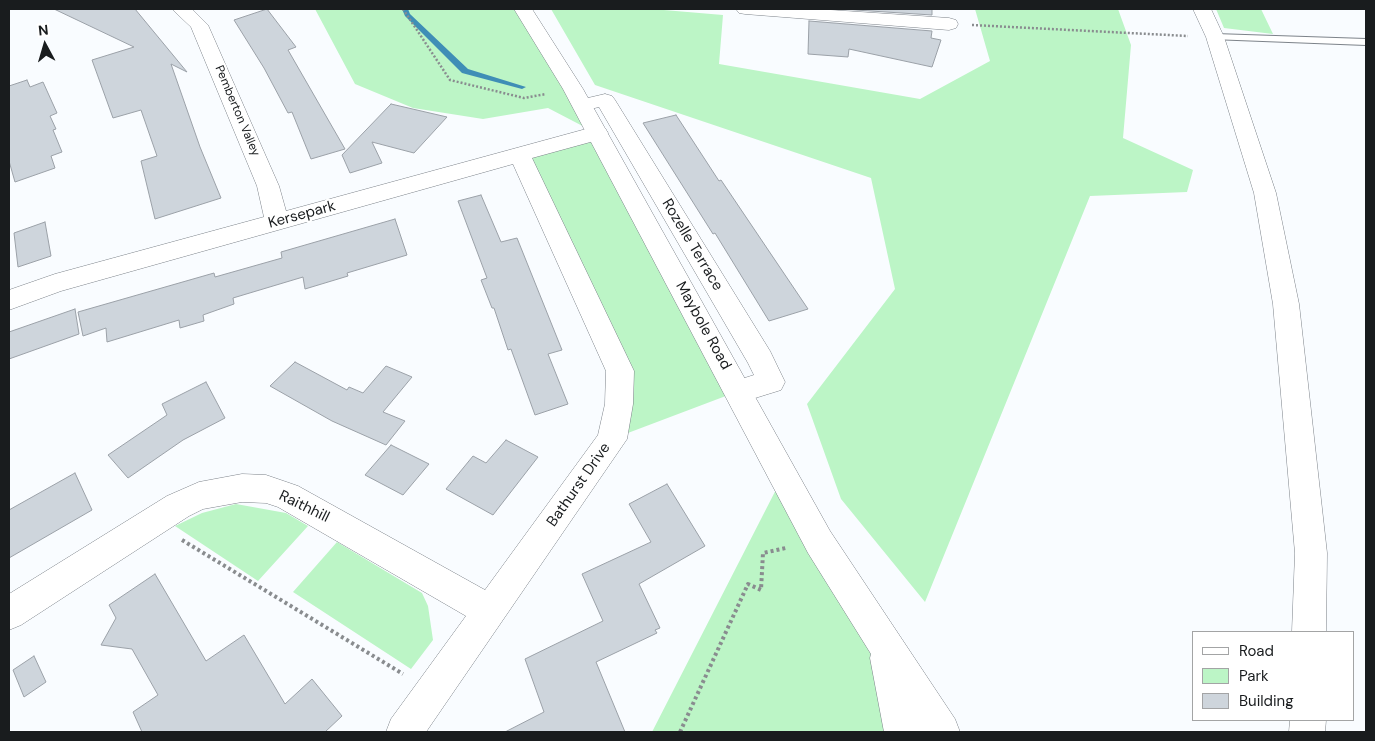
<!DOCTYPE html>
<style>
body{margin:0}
#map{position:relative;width:1375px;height:741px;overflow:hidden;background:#f9fcff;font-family:"DM Sans",sans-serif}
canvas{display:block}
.frame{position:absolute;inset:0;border:10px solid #191c1e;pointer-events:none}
.legend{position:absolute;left:1192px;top:631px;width:162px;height:90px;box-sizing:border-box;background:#fff;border:1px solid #a3a4a5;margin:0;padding:6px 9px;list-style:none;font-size:15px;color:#191c1e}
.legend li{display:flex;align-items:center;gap:10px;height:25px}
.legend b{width:25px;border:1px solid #a3a4a5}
.north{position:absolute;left:20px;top:20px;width:50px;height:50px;-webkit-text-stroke:4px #fff;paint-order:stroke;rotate:354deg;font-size:14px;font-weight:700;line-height:20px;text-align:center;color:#191c1e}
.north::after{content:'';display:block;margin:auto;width:18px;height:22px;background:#191c1e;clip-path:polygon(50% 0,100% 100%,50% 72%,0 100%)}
</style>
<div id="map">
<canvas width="1375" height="741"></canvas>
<div class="frame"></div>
<ul class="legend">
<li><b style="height:6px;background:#fff"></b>Road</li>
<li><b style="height:14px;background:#bcf5c6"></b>Park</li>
<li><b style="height:14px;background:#ced5dc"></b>Building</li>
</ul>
<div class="north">N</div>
</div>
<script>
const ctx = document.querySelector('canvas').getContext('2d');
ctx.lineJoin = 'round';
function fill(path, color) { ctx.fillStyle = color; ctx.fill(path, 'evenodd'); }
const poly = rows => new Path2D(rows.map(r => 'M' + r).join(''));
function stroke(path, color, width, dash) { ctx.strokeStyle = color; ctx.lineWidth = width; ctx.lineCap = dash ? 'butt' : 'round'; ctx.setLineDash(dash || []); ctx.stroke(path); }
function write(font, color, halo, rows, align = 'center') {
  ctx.font = font + ' "DM Sans",sans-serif'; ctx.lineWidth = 4.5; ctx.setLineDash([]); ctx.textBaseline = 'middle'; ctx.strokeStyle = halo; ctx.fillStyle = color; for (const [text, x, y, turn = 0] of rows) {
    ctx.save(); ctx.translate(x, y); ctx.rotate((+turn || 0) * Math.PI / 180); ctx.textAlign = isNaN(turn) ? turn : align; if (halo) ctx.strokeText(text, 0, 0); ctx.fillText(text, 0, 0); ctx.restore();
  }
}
fill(poly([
 [315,9,523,9,573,89,739,391,612,439,619,404,520,155,596,133,548,108,483,119,413,108,355,84],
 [551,9,652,9,723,15,719,64,920,99,990,61,975,9,1118,9,1131,45,1123,138,1193,170,1187,192,1090,196,925,602,841,499,807,404,895,289,871,178,595,85],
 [1216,9,1261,9,1273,34,1224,28],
 [783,476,884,642,885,732,652,732],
 [236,504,286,513,308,526,258,581,175,526,202,513],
 [337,542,422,593,428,606,433,640,411,669,293,592]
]), '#bcf5c6');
fill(poly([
 [402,9,408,9,410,14,468,69,526,87,522,89,462,73,405,16,402,9]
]), '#3f8eb6');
const building = poly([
 [54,9,135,9,187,72,171,64,200,147,221,198,155,219,141,161,157,156,141,110,113,118,92,60,134,47,54,9],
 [267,9,296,47,288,50,345,149,311,159,292,112,288,113,264,68,234,20,267,9],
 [840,9,932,9,932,15,840,9],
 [809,21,932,31,931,38,941,40,932,67,849,49,848,57,808,54,809,21],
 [27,80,30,87,43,82,57,113,50,116,56,129,53,130,62,152,51,156,55,168,15,182,9,161,9,86,27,80],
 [391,104,447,117,414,153,372,142,382,163,350,173,342,155,391,104],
 [676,115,719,181,721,180,808,309,769,321,715,233,713,234,643,123,676,115],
 [481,195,501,242,517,238,562,350,548,354,568,404,535,415,511,349,508,350,494,308,492,308,481,280,487,278,458,201,481,195],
 [395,219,407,255,347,273,348,276,305,289,303,277,233,298,234,304,203,315,204,321,180,328,179,320,107,342,106,328,83,336,78,312,214,273,215,277,282,258,281,252,395,219],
 [45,222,51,256,18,267,14,233,45,222],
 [75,309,79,334,9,359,9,332,75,309],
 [295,362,347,390,349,387,363,393,386,366,412,377,383,412,405,421,386,445,332,421,270,386,295,362],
 [206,382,225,418,183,440,128,478,108,455,167,415,162,404,206,382],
 [506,440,538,457,493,515,446,489,473,456,486,463,506,440],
 [391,445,429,464,403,495,365,475,391,445],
 [75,473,92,510,9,558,9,510,75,473],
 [667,484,705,546,639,584,660,628,655,630,657,633,596,662,625,732,505,732,544,712,525,659,603,621,582,574,651,542,629,504,667,484],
 [155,574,206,661,244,635,285,704,312,679,342,716,325,732,142,732,133,712,158,695,132,649,101,645,116,618,109,605,155,574],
 [34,656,46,682,24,697,13,670,34,656]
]);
fill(building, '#ced5dc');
stroke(building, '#9ba1a8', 1);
const service = poly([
 [1215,34,1366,39,1366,45,1211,39,1209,37,1211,35,1215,34]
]);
const minor = poly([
 [172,9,192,9,208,25,279,186,286,211,597,126,605,128,608,133,605,138,532,158,634,371,633,404,627,439,426,732,386,732,391,719,466,616,278,507,266,503,242,502,203,509,189,516,21,625,9,630,9,594,167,496,199,482,242,474,266,475,298,486,485,590,598,435,605,404,606,371,513,164,61,291,9,310,9,290,55,274,264,217,257,186,191,27,172,9],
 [736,9,816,9,949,18,956,20,958,24,956,28,949,30,745,14,739,13,736,9],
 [605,94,612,96,615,100,770,351,785,382,781,390,739,403,729,399,725,391,729,383,754,375,748,363,599,107,582,111,575,109,572,105,575,101,605,94]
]);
const primary = poly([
 [514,9,532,9,583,89,830,531,955,719,960,732,884,732,870,658,871,654,808,553,563,89,514,9]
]);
const trunk = poly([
 [1193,9,1211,9,1224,37,1276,193,1299,304,1327,553,1326,632,1292,632,1295,553,1273,304,1254,193,1206,37,1193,9],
 [1290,720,1326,720,1325,732,1289,732,1290,720]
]);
stroke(service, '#7d838a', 2);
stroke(minor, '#7d838a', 1);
stroke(primary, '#7d838a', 1);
stroke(trunk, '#7d838a', 1);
stroke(poly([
 [403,9,450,80,524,98,546,94],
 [972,25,1188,36]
]), '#898c8f', 2.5, [2, 2]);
stroke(poly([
 [182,540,403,674],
 [680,732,748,584,761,590,763,553,786,548]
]), '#898c8f', 4, [3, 3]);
fill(service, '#fff');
fill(minor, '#fff');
fill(primary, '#fff');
fill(trunk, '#fff');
write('12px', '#191c1e', '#fff', [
 ["Pemberton Valley",237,111,67]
]);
write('15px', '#191c1e', '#fff', [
 ["Kersepark",302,215,-15],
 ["Rozelle Terrace",692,245,59],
 ["Maybole Road",703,326,61],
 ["Bathurst Drive",579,485,-55],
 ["Raithhill",304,507,26]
]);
</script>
